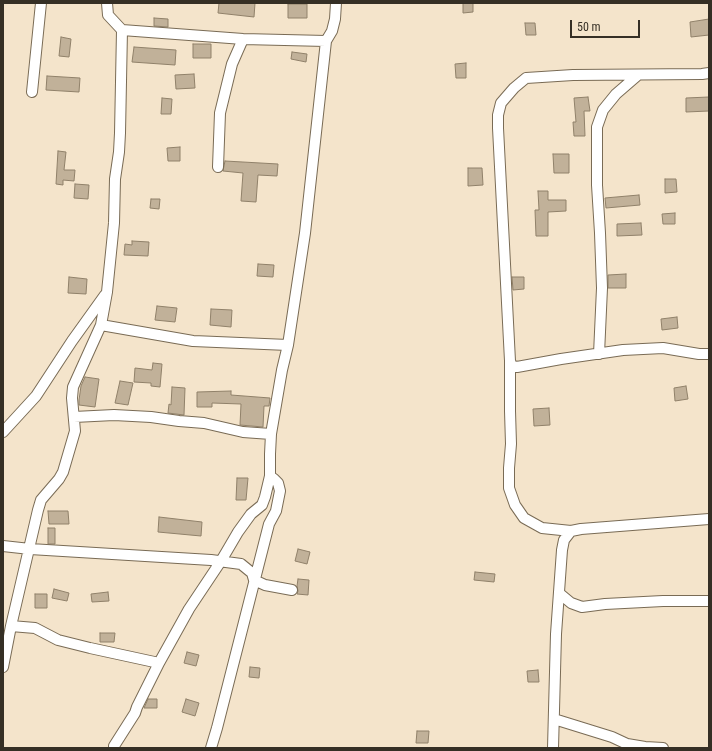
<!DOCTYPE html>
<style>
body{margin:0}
#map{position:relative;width:712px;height:751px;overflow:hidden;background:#f4e4cb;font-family:"Roboto Condensed",sans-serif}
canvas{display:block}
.frame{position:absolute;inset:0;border:4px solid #352f25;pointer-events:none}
.scale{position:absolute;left:570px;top:20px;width:70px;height:18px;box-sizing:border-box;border:2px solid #352f25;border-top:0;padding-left:5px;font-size:12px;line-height:14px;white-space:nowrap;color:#352f25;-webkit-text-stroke:3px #f4e4cb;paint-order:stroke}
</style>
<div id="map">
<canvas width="712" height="751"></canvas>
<div class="frame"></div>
<div class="scale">50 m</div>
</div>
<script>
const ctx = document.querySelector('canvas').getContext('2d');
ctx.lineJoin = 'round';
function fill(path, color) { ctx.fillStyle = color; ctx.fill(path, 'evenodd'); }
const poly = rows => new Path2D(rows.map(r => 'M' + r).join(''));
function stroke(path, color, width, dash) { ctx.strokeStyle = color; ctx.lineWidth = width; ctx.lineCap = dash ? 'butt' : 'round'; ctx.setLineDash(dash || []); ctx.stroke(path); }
const building = poly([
 [219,3,255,3,254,17,218,13,219,3],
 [463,3,473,3,473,12,463,13,463,3],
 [288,4,307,4,307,18,288,18,288,4],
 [154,18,168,19,168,27,154,26,154,18],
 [709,19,709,35,691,37,690,22,709,19],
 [525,23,535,23,536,35,526,35,525,23],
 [61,37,71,39,69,57,59,56,61,37],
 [193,44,211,44,211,58,193,58,193,44],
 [134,47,176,50,175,65,132,62,134,47],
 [292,52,307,54,306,62,291,59,292,52],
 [466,63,466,78,456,78,455,64,466,63],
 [194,74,195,88,176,89,175,75,194,74],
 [47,76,80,78,79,92,46,90,47,76],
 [588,97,590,111,584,111,585,136,574,136,573,122,576,122,574,98,588,97],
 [709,97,709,111,686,112,686,98,709,97],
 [162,98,172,99,171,114,161,114,162,98],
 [180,147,180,161,168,161,167,148,180,147],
 [58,151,66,152,64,170,75,170,74,181,63,180,63,185,56,184,58,151],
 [553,154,569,154,569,173,554,173,553,154],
 [225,161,278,164,277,176,258,175,256,202,241,201,243,173,223,171,225,161],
 [468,168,482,168,483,185,468,186,468,168],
 [665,179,676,179,677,192,665,193,665,179],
 [75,184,89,185,88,199,74,198,75,184],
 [538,191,548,191,548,200,566,200,566,211,548,212,548,236,536,236,535,210,539,210,538,191],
 [639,195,640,205,606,208,605,198,639,195],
 [151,199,160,199,159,209,150,208,151,199],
 [675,213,675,224,663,224,662,214,675,213],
 [641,223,642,235,617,236,617,224,641,223],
 [132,241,149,242,148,256,124,255,125,244,132,245,132,241],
 [258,264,274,265,273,277,257,276,258,264],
 [626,274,626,288,608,288,608,275,626,274],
 [69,277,87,279,86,294,68,293,69,277],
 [512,277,524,277,524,289,513,290,512,277],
 [157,306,177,308,175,322,155,320,157,306],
 [211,309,232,310,231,327,210,325,211,309],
 [677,317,678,328,662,330,661,319,677,317],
 [153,363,162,364,160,387,151,386,151,383,134,382,135,368,152,370,153,363],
 [85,377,99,379,95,407,79,405,79,400,81,386,85,377],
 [120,381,133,383,128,405,115,403,120,381],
 [686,386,688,399,675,401,674,388,686,386],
 [172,387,185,388,184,415,168,413,169,404,171,405,172,387],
 [231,391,231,395,270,398,269,406,264,406,263,427,240,425,241,404,212,403,212,407,197,407,197,392,231,391],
 [549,408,550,425,534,426,533,409,549,408],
 [237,478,248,478,246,500,236,500,237,478],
 [48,511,68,511,69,524,49,524,48,511],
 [159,517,202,522,201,536,158,532,159,517],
 [48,528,55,528,55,544,48,544,48,528],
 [298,549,310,552,307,564,295,561,298,549],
 [475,572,495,574,494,582,474,580,475,572],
 [298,579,309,580,308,595,297,594,298,591,297,586,298,579],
 [54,589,69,593,67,601,52,598,54,589],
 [108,592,109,601,92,602,91,594,108,592],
 [35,594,47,594,47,608,35,608,35,594],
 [100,633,115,633,114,642,100,642,100,633],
 [187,652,199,655,196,666,184,663,187,652],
 [250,667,260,668,259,678,249,677,250,667],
 [538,670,539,682,528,682,527,671,538,670],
 [148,699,157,699,157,708,144,708,148,699],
 [186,699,199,703,195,716,182,712,186,699],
 [417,731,429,731,428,743,416,743,417,731]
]);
fill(building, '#c1b199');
stroke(building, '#90816a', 1);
const minor = poly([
 [107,3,108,15,122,30,243,39,326,41,332,31,335,19,336,3],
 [709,73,702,74,573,75,526,78,514,88,501,103,498,115,498,128,510,361,510,411,511,444,509,468,509,488,515,505,524,518,542,528,571,531,581,529,709,519],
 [32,92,41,3],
 [218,167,220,113,232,64,243,39],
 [101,325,193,341,288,345],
 [599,354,602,288,600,233,597,185,597,127,603,110,616,94,638,75],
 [510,361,512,366,517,367,561,359,623,350,663,348,699,354,709,354],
 [74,417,114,415,151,417,179,421,204,423,243,432,271,434],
 [3,432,36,396,72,341,105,295],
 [3,546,30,549,211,560,241,564,252,573,254,580,265,585,292,590],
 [559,593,571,603,582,607,605,604,663,601,709,601],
 [11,626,35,628,58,640,90,648,159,663],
 [3,667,11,626,38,510,41,500,59,479,63,472,75,431,72,398,73,387,101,325,107,292,114,223,115,179,119,152,120,133,122,30],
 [554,719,612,737,627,744,645,747,663,748],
 [114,746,135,713,137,707,159,663,189,609,221,561,238,532,251,514,262,505,265,497,270,476],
 [211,748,217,728,269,524,276,511,280,491,278,483,274,479,270,476,270,454,271,434,282,370,288,345,305,233,326,41],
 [553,748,556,634,562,550,564,540,571,531]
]);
stroke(minor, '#796b55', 12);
stroke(minor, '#fff', 10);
</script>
